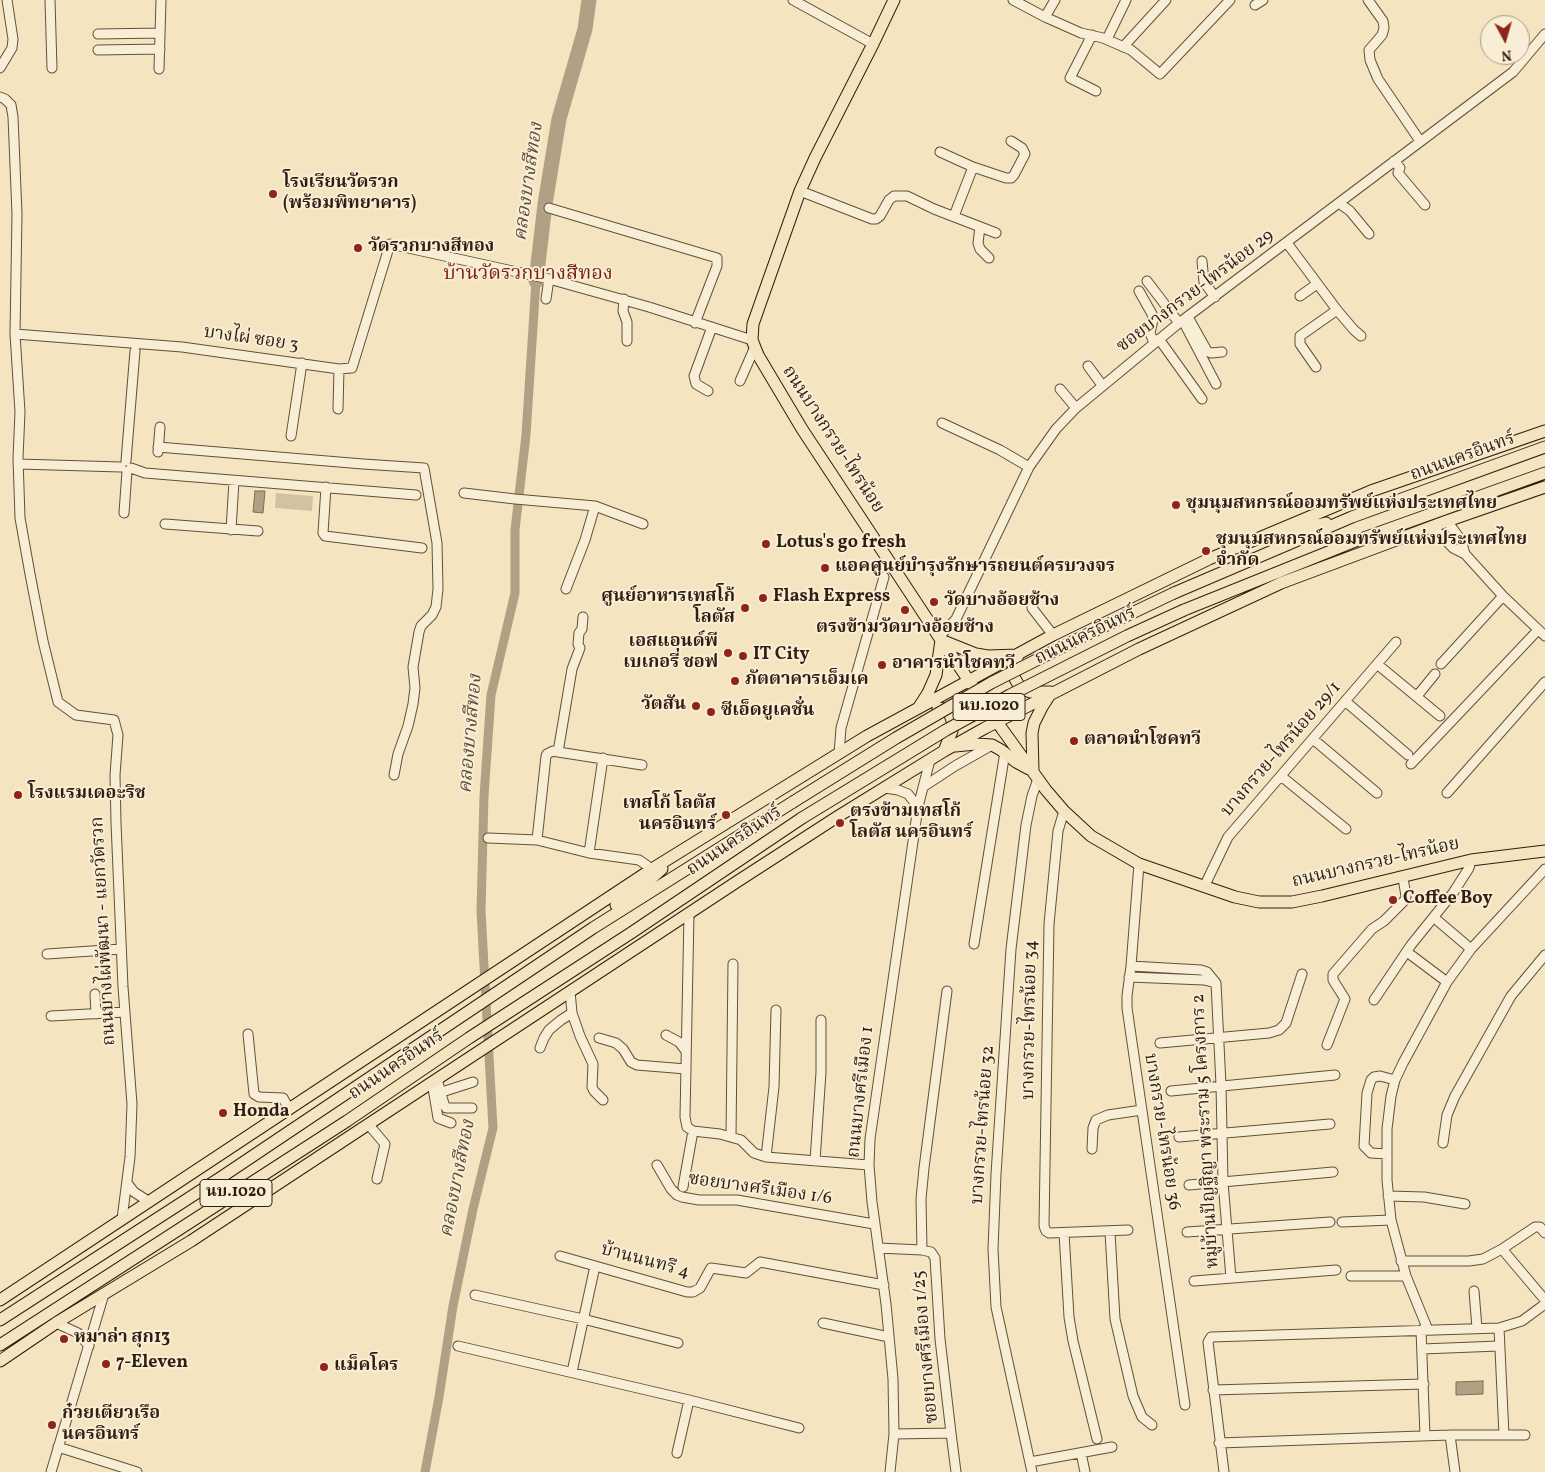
<!DOCTYPE html>
<meta charset="utf-8">
<style>
body{margin:0}
#map{position:relative;width:1545px;height:1472px;overflow:hidden;background:#f4e4bf;font-family:Vollkorn,serif}
canvas{display:block}
.north{position:absolute;left:1480px;top:15px;width:50px;height:50px;box-sizing:border-box;background:#f8edd5;border:1px solid #a89a87;border-radius:50%;rotate:174deg;font-size:14px;font-weight:700;line-height:20px;text-align:center;color:#301e11}
.north::after{content:'';display:block;margin:auto;width:18px;height:22px;background:#8f2418;clip-path:polygon(50% 0,100% 100%,50% 72%,0 100%)}
</style>
<div id="map">
<canvas width="1545" height="1472"></canvas>
<div class="north">N</div>
</div>
<script>
const ctx = document.querySelector('canvas').getContext('2d');
ctx.lineJoin = 'round';
function fill(path, color) { ctx.fillStyle = color; ctx.fill(path, 'evenodd'); }
const poly = rows => new Path2D(rows.map(r => 'M' + r).join(''));
function stroke(path, color, width, dash) { ctx.strokeStyle = color; ctx.lineWidth = width; ctx.lineCap = dash ? 'butt' : 'round'; ctx.setLineDash(dash || []); ctx.stroke(path); }
function write(font, color, halo, rows, align = 'center') {
  ctx.font = font + ' Vollkorn,"Noto Serif Thai",serif'; ctx.lineWidth = 4; ctx.setLineDash([]); ctx.textBaseline = 'middle'; ctx.strokeStyle = halo; ctx.fillStyle = color; for (const [text, x, y, turn = 0] of rows) {
    ctx.save(); ctx.translate(x, y); ctx.rotate((+turn || 0) * Math.PI / 180); ctx.textAlign = isNaN(turn) ? turn : align; if (halo) ctx.strokeText(text, 0, 0); ctx.fillText(text, 0, 0); ctx.restore();
  }
}
fill(poly([
 [276,493,313,496,312,511,275,508]
]), '#d3c2a1');
const water = poly([
 [255,491,265,491,263,513,253,512,255,491],
 [1483,1381,1483,1394,1456,1395,1456,1382,1483,1381]
]);
fill(water, '#b1a184');
stroke(water, '#7d6d56', 1);
stroke(poly([
 [425,1472,439,1397,453,1306,473,1209,493,1128,481,911,484,796,491,695,515,593,515,530,526,435,536,281]
]), '#b1a184', 9);
stroke(poly([
 [536,281,545,204,559,119,585,29,589,0]
]), '#b1a184', 15);
const minor = poly([
 [50,0,52,68],
 [793,0,873,44],
 [1013,0,1045,17,1081,33,1103,38,1131,50,1160,74,1230,0],
 [1368,0,1383,21,1384,28,1382,35,1369,50,1370,60,1378,79,1420,141],
 [1255,5,1263,0],
 [1045,17,1055,0],
 [98,34,160,33],
 [1092,35,1070,78,1096,91],
 [1107,39,1126,0],
 [1123,47,1166,0],
 [98,50,160,49],
 [0,68,12,48,13,39,7,0],
 [159,69,161,0],
 [0,97,5,99,11,105,13,117,17,214,15,334,20,412,18,458,20,518,30,574,43,641,58,702,76,715,114,720,118,735,115,775,116,823,123,987,132,1104,130,1157,122,1219],
 [940,152,973,167,954,216],
 [1394,161,1400,168,1398,173,1425,205],
 [973,167,1006,178,1011,178,1014,175,1025,154,1022,148,1011,141],
 [800,191,872,219,876,219,880,216,889,200,894,196,907,196,934,209,996,233],
 [1339,203,1350,211,1369,234],
 [549,208,717,258,717,266,695,323],
 [980,227,978,243,980,249,989,258],
 [1287,243,1337,310,1300,336,1300,344,1316,367],
 [1202,261,1204,282,1215,297],
 [1147,281,1179,323],
 [1139,291,1152,314,1153,320,1150,333,1154,343],
 [1300,296,1317,284],
 [546,299,549,279],
 [624,299,623,311,627,322,627,341],
 [1337,310,1354,330,1361,336],
 [1188,317,1207,351,1211,353,1222,352],
 [1183,321,1216,384],
 [15,334,182,347,339,369,352,368,390,244,549,279,649,307,752,340],
 [1159,339,1202,399],
 [1088,366,1102,385],
 [740,381,754,349],
 [1060,389,1076,408],
 [708,391,696,384,694,376,712,327],
 [338,409,339,369],
 [942,423,1000,450,1029,467],
 [291,436,302,363],
 [158,447,363,464,424,468,437,543,438,589,436,607,432,615,421,626,419,632,413,667,415,688,413,704,408,726,398,754,394,775],
 [158,452,160,427],
 [126,461,135,351],
 [18,464,121,467],
 [131,468,145,473,416,495],
 [326,487,323,533,325,536,422,548],
 [464,493,515,499,595,506,643,524],
 [124,513,127,471],
 [1447,521,1461,540,1465,554],
 [165,524,258,531],
 [1432,526,1453,548,1465,554,1503,596,1545,636],
 [231,530,234,481],
 [566,589,585,540,595,506],
 [1032,608,1053,635],
 [939,637,956,619,1029,467,1056,429,1076,408,1179,323,1513,72,1545,34],
 [1377,664,1440,716],
 [1441,664,1503,596],
 [1417,696,1435,674],
 [1345,701,1408,755],
 [1313,739,1377,793],
 [558,752,572,669,580,648,578,644,579,633,582,629,583,617],
 [839,754,841,728,884,577],
 [1411,764,1538,630],
 [642,765,558,752,553,751,547,754,546,756,537,840,589,853,639,860,652,869],
 [1281,776,1346,829],
 [923,787,955,766,992,745],
 [885,788,898,790,908,794,918,807],
 [1447,793,1545,682],
 [1064,811,1058,831,1049,924,1044,1226,1046,1231,1049,1233,1128,1230],
 [488,838,537,840],
 [589,853,603,758],
 [1139,864,1131,966,1127,996,1127,1008,1185,1405],
 [1204,887,1228,837,1396,642],
 [689,913,685,1117,687,1127,693,1131,720,1134,741,1140,754,1153,766,1157,869,1165],
 [1438,921,1471,949],
 [974,944,1005,752],
 [47,954,121,949],
 [1411,955,1447,982],
 [1131,966,1201,970,1207,972,1216,983,1221,1085,1223,1182,1231,1278],
 [1129,977,1204,980,1216,983],
 [570,991,572,1013,580,1036,593,1064,592,1087,594,1091,603,1100],
 [95,994,96,1014],
 [1374,1000,1411,945,1453,893,1469,868,1471,860],
 [51,1016,125,1012],
 [248,1034,254,1094,259,1097,283,1098,289,1109],
 [666,1035,679,1042,686,1051],
 [599,1038,616,1043,623,1049,631,1062,637,1065,686,1069],
 [1160,1043,1269,1033,1279,1030,1286,1023,1302,974],
 [1327,1045,1345,999,1333,980,1333,974,1372,929,1384,921,1405,900,1406,896,1403,878],
 [540,1048,544,1038,549,1030,561,1020,572,1013],
 [437,1079,444,1104,446,1108,472,1108],
 [432,1082,438,1118,451,1123],
 [1171,1091,1335,1075],
 [442,1092,473,1082],
 [368,1124,385,1144,377,1179],
 [731,1137,733,964],
 [1179,1137,1330,1124],
 [1443,1143,1447,1115,1455,1096,1511,996,1545,955],
 [1092,1149,1093,1128,1096,1120,1108,1115,1142,1110],
 [1387,1154,1371,1153,1364,1146,1367,1093,1371,1080,1374,1077,1380,1076,1395,1080],
 [766,1157,774,1087,776,1010],
 [815,1161,821,1072,821,1020],
 [657,1165,671,1189,677,1195,682,1197,699,1200,737,1200,874,1224],
 [127,1183,134,1192,148,1201],
 [1189,1185,1333,1172],
 [683,1187,693,1131],
 [1388,1196,1424,1197,1465,1204],
 [1342,1222,1391,1220],
 [1110,1232,1115,1319,1133,1396,1142,1417,1152,1425],
 [1187,1232,1330,1222],
 [1064,1233,1069,1317,1073,1341,1097,1439],
 [878,1248,922,1250,931,1252,935,1258,940,1339,951,1433],
 [1502,1249,1545,1300],
 [922,1250,921,1199,924,1168,947,991],
 [560,1256,687,1292,693,1292,700,1288,711,1268,746,1273,760,1262,884,1285],
 [1401,1261,1469,1261,1483,1259,1502,1249,1535,1227,1540,1227,1545,1233],
 [1351,1276,1406,1276],
 [1194,1281,1336,1270],
 [1474,1291,1477,1328],
 [475,1295,583,1319,678,1343],
 [56,1323,78,1333,89,1346],
 [823,1323,889,1337],
 [1499,1328,1504,1435],
 [1421,1330,1425,1436],
 [1428,1330,1406,1276,1391,1220,1387,1180,1387,1129,1391,1096,1395,1080,1403,1063,1447,982,1471,949,1545,869],
 [458,1346,689,1400,799,1428],
 [1422,1349,1499,1346],
 [572,1372,595,1266],
 [1213,1390,1424,1384],
 [894,1434,951,1433,956,1472],
 [1450,1435,1455,1472],
 [1219,1443,1450,1435,1525,1435],
 [58,1447,137,1472],
 [677,1453,689,1400],
 [1081,1453,1085,1472],
 [1030,1462,1112,1447],
 [51,1472,104,1294],
 [890,1472,894,1434,893,1379,886,1304,872,1202,869,1165,870,1139,918,807,930,760],
 [1032,1472,996,1307,993,1249,996,1174,1011,949,1026,825,1032,796,1038,779],
 [1224,1472,1208,1342,1211,1337,1499,1328,1522,1321,1545,1304]
]);
const major = poly([
 [894,0,873,44,815,158,800,191,753,324,752,340,758,355,802,429,939,637,1002,729,1046,790,1064,811,1091,836,1139,864,1235,897,1259,902,1292,902,1322,896,1471,860,1545,851],
 [1286,532,1326,523],
 [1174,593,1352,517,1545,447],
 [1184,610,1358,540,1545,473],
 [941,640,976,654,988,656,1018,655,1013,670,1014,677,1018,684,1023,689,1030,692,1051,692],
 [919,707,928,693,936,675,941,640],
 [938,708,945,709,950,715,953,723,952,731,944,751],
 [955,746,976,744,992,745,1001,750,1016,762,1029,769],
 [1033,771,1032,733,1034,723,1042,707,1051,693],
 [616,905,644,885,662,869],
 [0,1300,652,869,867,736,1053,635,1209,559,1371,491,1545,431],
 [0,1320,220,1178,593,928,793,802],
 [0,1345,347,1121,469,1038,631,933,802,818],
 [0,1361,56,1323,191,1241,738,881,837,817,944,751,985,728,1139,649,1281,583,1447,521,1545,487]
]);
stroke(minor, '#61503c', 11);
stroke(major, '#301e11', 13);
stroke(minor, '#f8edd5', 9);
stroke(major, '#f4e4bf', 11);
const majorBridge = poly([
 [793,802,896,738,991,683,1086,635,1174,593],
 [802,818,946,730,1010,695,1127,636,1184,610]
]);
stroke(majorBridge, '#301e11', 13, []);
stroke(majorBridge, '#f4e4bf', 11);
for (const [x, y, r, color] of [
 [273,194,5,"#8f2418"],
 [358,248,5,"#8f2418"],
 [1176,505,5,"#8f2418"],
 [766,544,5,"#8f2418"],
 [1206,551,5,"#8f2418"],
 [825,568,5,"#8f2418"],
 [763,598,5,"#8f2418"],
 [934,602,5,"#8f2418"],
 [745,608,5,"#8f2418"],
 [905,610,5,"#8f2418"],
 [728,653,5,"#8f2418"],
 [743,656,5,"#8f2418"],
 [882,665,5,"#8f2418"],
 [735,681,5,"#8f2418"],
 [696,706,5,"#8f2418"],
 [711,712,5,"#8f2418"],
 [1074,741,5,"#8f2418"],
 [18,795,5,"#8f2418"],
 [726,815,5,"#8f2418"],
 [840,823,5,"#8f2418"],
 [1393,900,5,"#8f2418"],
 [223,1113,5,"#8f2418"],
 [64,1339,5,"#8f2418"],
 [106,1364,5,"#8f2418"],
 [324,1367,5,"#8f2418"],
 [52,1425,5,"#8f2418"]
]) { const dot = new Path2D(); dot.arc(x, y, r, 0, 2 * Math.PI); ctx.fillStyle = color; ctx.fill(dot); stroke(dot, '#f8edd5', 2); }
for (const [x, y, w] of [
 [989,707,72],
 [236,1193,72]
]) { const box = new Path2D(); box.roundRect(x - w / 2, y - 13.5, w, 27, 4); ctx.fillStyle = '#f8edd5'; ctx.fill(box); stroke(box, '#301e11', 1); }
write('bold 16px', '#301e11', null, [
 ["นบ.1020",989,707],
 ["นบ.1020",236,1193]
]);
write('bold 18px', '#301e11', '#f8edd5', [
 ["โรงเรียนวัดรวก",283,184],
 ["(พร้อมพิทยาคาร)",283,205],
 ["วัดรวกบางสีทอง",368,248],
 ["ชุมนุมสหกรณ์ออมทรัพย์แห่งประเทศไทย",1186,505],
 ["ชุมนุมสหกรณ์ออมทรัพย์แห่งประเทศไทย",1216,541],
 ["จำกัด",1216,562],
 ["Lotus's go fresh",776,544],
 ["แอคศูนย์บำรุงรักษารถยนต์ครบวงจร",835,568],
 ["ศูนย์อาหารเทสโก้",735,598,"right"],
 ["โลตัส",735,619,"right"],
 ["Flash Express",773,598],
 ["วัดบางอ้อยช้าง",944,602],
 ["ตรงข้ามวัดบางอ้อยช้าง",905,629,"center"],
 ["เอสแอนด์พี",718,643,"right"],
 ["เบเกอรี่ ชอฟ",718,664,"right"],
 ["IT City",753,656],
 ["อาคารนำโชคทวี",892,665],
 ["ภัตตาคารเอ็มเค",745,681],
 ["วัตสัน",686,706,"right"],
 ["ซีเอ็ดยูเคชั่น",721,712],
 ["ตลาดนำโชคทวี",1084,741],
 ["โรงแรมเดอะริช",28,795],
 ["เทสโก้ โลตัส",716,805,"right"],
 ["นครอินทร์",716,826,"right"],
 ["ตรงข้ามเทสโก้",850,813],
 ["โลตัส นครอินทร์",850,834],
 ["Coffee Boy",1403,900],
 ["Honda",233,1113],
 ["หมาล่า สุก13",74,1339],
 ["7-Eleven",116,1364],
 ["แม็คโคร",334,1367],
 ["ก๋วยเตียวเรือ",62,1415],
 ["นครอินทร์",62,1436]
], 'left');
write('18px', '#301e11', '#f8edd5', [
 ["ซอยบางกรวย-ไทรน้อย 29",1196,292,-37],
 ["บางไผ่ ซอย 3",251,340,8],
 ["ถนนบางกรวย-ไทรน้อย",832,440,57],
 ["ถนนนครอินทร์",1463,458,-20],
 ["ถนนนครอินทร์",1086,637,-26],
 ["บางกรวย-ไทรน้อย 29/1",1282,750,-49],
 ["ถนนนครอินทร์",735,842,-34],
 ["ถนนบางกรวย-ไทรน้อย",1376,864,-13],
 ["ถนนบางไผ่พัฒนา - แยกวัดรวก",105,931,-93],
 ["บางกรวย-ไทรน้อย 34",1031,1020,-89],
 ["ถนนนครอินทร์",397,1066,-34],
 ["ถนนบางศรีเมือง 1",862,1092,-84],
 ["บางกรวย-ไทรน้อย 32",984,1125,-86],
 ["หมู่บ้านปัญฐิญา พระราม 5 โครงการ 2",1207,1131,-93],
 ["บางกรวย-ไทรน้อย 36",1161,1132,81],
 ["ซอยบางศรีเมือง 1/6",760,1190,8],
 ["บ้านนนทรี 4",645,1262,15],
 ["ซอยบางศรีเมือง 1/25",927,1347,-95]
]);
write('italic 19px', '#5d4c39', '#f8edd5', [
 ["คลองบางสีทอง",530,182,-82],
 ["คลองบางสีทอง",472,734,-85],
 ["คลองบางสีทอง",459,1179,-79]
]);
write('20px', '#7a1f14', '#f8edd5', [
 ["บ้านวัดรวกบางสีทอง",528,275]
]);
</script>
